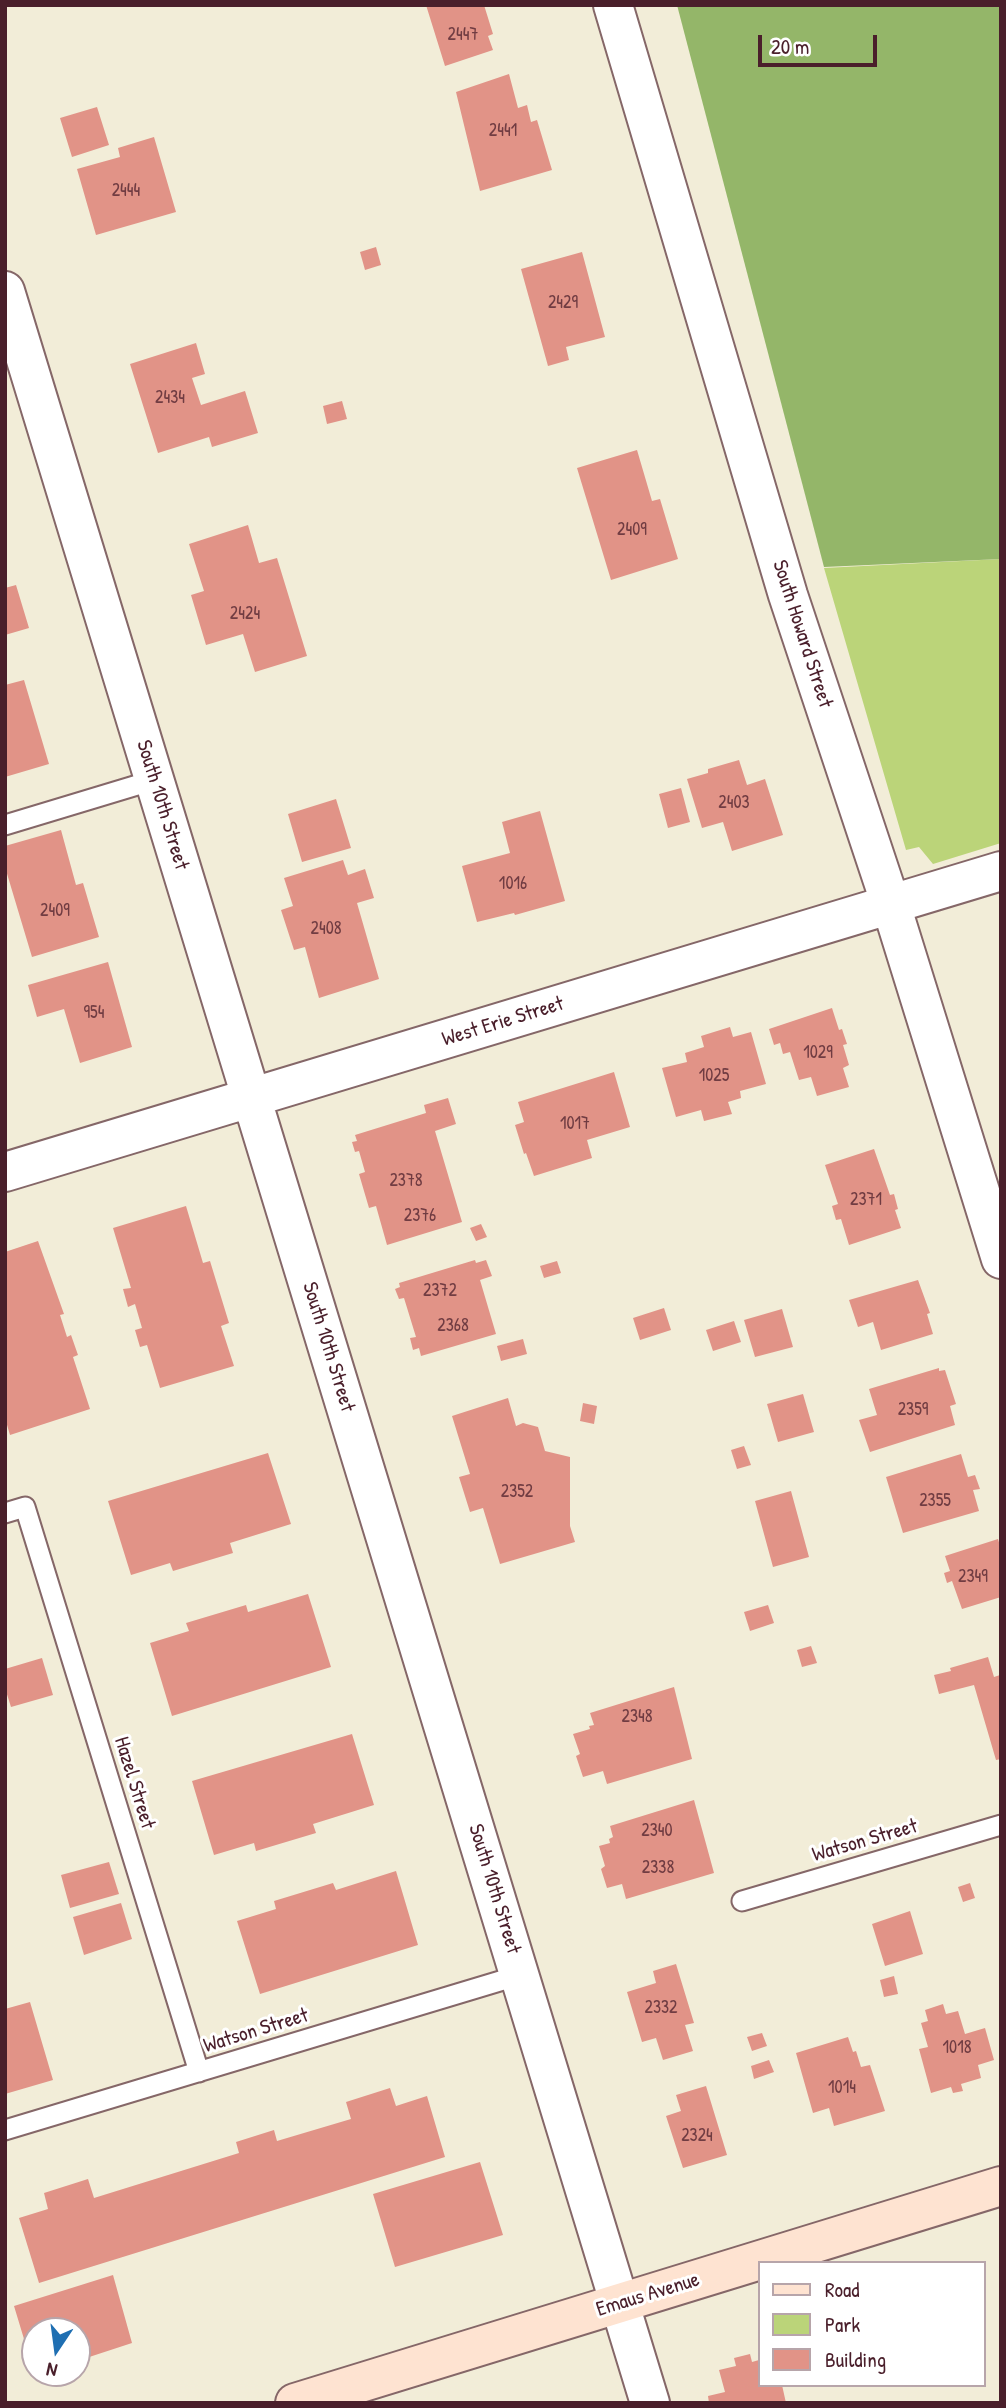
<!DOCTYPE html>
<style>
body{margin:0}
#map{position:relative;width:1006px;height:2408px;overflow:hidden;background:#f2edd8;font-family:"Patrick Hand",sans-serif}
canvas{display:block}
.frame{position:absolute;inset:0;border:7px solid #4a1f2b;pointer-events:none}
.legend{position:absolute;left:758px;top:2261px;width:228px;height:126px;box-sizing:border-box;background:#fff;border:2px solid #b7a5aa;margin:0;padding:9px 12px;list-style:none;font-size:21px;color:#4a1f2b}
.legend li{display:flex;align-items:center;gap:14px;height:35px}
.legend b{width:35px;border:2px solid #b7a5aa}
.north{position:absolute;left:21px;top:2317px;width:70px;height:70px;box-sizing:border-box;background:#fff;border:2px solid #b7a5aa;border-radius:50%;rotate:193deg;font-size:19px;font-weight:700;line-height:28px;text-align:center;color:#4a1f2b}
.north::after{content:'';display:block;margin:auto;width:24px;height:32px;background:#1f6fb2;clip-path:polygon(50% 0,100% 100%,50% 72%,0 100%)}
.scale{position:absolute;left:758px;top:35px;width:119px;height:32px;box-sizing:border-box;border:4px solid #4a1f2b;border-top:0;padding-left:9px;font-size:21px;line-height:24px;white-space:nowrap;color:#4a1f2b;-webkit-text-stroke:5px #fff;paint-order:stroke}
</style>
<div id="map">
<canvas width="1006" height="2408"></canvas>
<div class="frame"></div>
<ul class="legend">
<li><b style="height:9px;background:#fee3d1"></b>Road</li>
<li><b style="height:19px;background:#bbd479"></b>Park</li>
<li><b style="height:19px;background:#e19387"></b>Building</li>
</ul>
<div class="north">N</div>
<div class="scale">20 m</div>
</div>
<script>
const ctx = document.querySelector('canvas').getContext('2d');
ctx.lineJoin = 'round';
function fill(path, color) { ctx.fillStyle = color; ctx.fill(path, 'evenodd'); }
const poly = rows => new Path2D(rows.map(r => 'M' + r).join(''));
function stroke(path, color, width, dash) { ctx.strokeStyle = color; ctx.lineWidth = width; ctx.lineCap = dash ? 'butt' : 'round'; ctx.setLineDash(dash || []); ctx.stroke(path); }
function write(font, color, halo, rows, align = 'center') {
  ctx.font = font + ' "Patrick Hand",sans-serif'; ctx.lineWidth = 6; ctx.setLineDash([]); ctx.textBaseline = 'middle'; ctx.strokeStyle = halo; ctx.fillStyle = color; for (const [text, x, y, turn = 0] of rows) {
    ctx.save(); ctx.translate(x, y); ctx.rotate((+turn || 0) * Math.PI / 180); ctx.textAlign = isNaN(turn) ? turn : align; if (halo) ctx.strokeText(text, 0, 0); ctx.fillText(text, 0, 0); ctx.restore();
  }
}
fill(poly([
 [1001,559,1001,843,933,864,919,847,906,850,824,568]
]), '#bbd479');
fill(poly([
 [677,5,1001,5,1001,559,824,567]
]), '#94b669');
fill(poly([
 [426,5,484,5,493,34,488,36,493,50,445,66],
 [509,74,518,108,527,105,531,122,537,120,552,170,480,191,456,92],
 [97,107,109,145,72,157,60,118],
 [154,137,176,212,96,235,77,169,120,157,118,148],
 [376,247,381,265,365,270,360,252],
 [582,252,605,337,566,347,569,360,548,366,521,269],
 [196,343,205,374,192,378,201,405,245,391,258,433,212,447,209,437,158,453,130,364],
 [342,401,347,419,327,424,323,406],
 [637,450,652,501,660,499,678,559,611,580,577,468],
 [248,525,259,563,277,558,307,656,255,672,243,634,206,645,191,595,204,591,189,544],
 [16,585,29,628,5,635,5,588],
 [24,680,49,764,5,777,5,685],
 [739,760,747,785,765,779,783,835,732,851,723,822,702,828,687,779,708,773,708,769],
 [681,788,690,822,668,828,659,794],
 [336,799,351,848,302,862,288,814],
 [540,811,565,901,515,915,514,913,477,922,462,866,510,853,502,822],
 [61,830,76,885,83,883,99,937,32,957,5,867,5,846],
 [343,860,348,875,365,869,374,898,357,903,379,979,319,998,305,947,294,950,281,910,293,906,284,878],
 [108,962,132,1047,80,1063,64,1009,37,1017,28,985],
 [832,1008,839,1030,842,1029,847,1044,843,1045,849,1065,843,1068,849,1087,817,1096,811,1077,799,1080,790,1052,783,1054,780,1043,774,1045,769,1029],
 [730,1027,733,1037,751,1032,766,1084,740,1091,741,1098,728,1102,732,1114,704,1121,701,1110,676,1117,662,1068,687,1062,685,1053,704,1047,701,1036],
 [614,1072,630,1127,587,1140,592,1158,534,1176,526,1153,524,1154,515,1125,524,1122,518,1102],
 [448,1098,456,1124,435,1131,462,1222,387,1245,376,1206,369,1208,359,1174,365,1172,359,1151,355,1152,352,1142,357,1141,355,1135,426,1113,424,1105],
 [874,1149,890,1195,894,1194,898,1209,895,1210,901,1228,849,1245,841,1219,836,1220,832,1206,838,1204,825,1165],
 [186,1206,203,1263,210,1261,229,1323,221,1326,234,1366,160,1388,147,1345,140,1347,135,1330,142,1328,135,1304,128,1307,123,1289,131,1288,113,1228],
 [481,1224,487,1237,476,1241,470,1228],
 [38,1241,64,1314,60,1315,67,1337,71,1335,78,1355,73,1357,90,1409,10,1435,5,1418,5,1252],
 [475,1260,476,1263,486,1260,492,1276,480,1280,496,1334,421,1356,419,1348,413,1350,410,1338,416,1337,404,1298,399,1299,395,1289,400,1287,399,1283],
 [557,1261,561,1273,544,1278,540,1266],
 [918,1280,930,1313,927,1314,933,1334,881,1350,873,1322,858,1327,849,1300],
 [664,1308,671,1330,640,1340,633,1318],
 [782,1309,793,1347,755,1357,744,1320],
 [734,1321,741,1342,713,1351,706,1330],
 [523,1339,527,1354,501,1361,497,1346],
 [939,1368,939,1371,945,1370,956,1404,950,1406,955,1425,870,1452,859,1420,877,1415,869,1389],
 [803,1394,814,1432,778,1442,767,1404],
 [508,1398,516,1426,523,1423,538,1427,545,1451,570,1457,570,1526,575,1542,500,1564,483,1508,470,1512,459,1477,470,1474,452,1416],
 [583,1403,597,1406,594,1424,580,1421],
 [744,1446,751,1465,737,1469,731,1450],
 [268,1453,291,1524,230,1543,233,1553,173,1571,170,1563,131,1575,108,1501],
 [961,1454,968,1477,975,1475,980,1489,973,1490,979,1511,903,1533,886,1477],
 [791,1491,809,1557,773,1567,755,1501],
 [998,1539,1001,1549,1001,1597,962,1609,952,1581,947,1583,944,1573,950,1571,945,1556],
 [308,1594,331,1667,172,1716,150,1643,189,1631,186,1623,246,1605,248,1612],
 [768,1605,774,1623,750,1631,744,1612],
 [811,1646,817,1663,802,1667,797,1650],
 [988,1657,994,1677,1000,1675,1001,1677,1001,1759,996,1760,974,1685,939,1694,934,1675,951,1671,950,1668],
 [42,1658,53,1695,11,1707,5,1688,5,1669],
 [674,1687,692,1759,607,1784,603,1771,583,1777,576,1756,580,1754,573,1734,590,1729,589,1726,594,1725,590,1713],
 [352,1734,374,1805,313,1824,316,1833,256,1851,254,1843,214,1855,192,1781],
 [694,1800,714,1873,626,1899,622,1884,607,1888,601,1869,605,1866,599,1846,610,1843,609,1839,613,1837,610,1826],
 [109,1862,119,1894,70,1908,61,1875],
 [396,1871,418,1945,260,1994,237,1921,276,1909,274,1901,333,1883,336,1890],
 [970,1883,975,1898,963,1902,958,1887],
 [121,1903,132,1939,84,1955,73,1917],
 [910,1911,923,1954,885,1966,872,1924],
 [676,1964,694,2023,685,2025,693,2051,663,2060,656,2038,642,2042,627,1992,656,1983,653,1971],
 [894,1976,898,1994,884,1997,880,1980],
 [30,2002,53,2080,5,2094,5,2009],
 [943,2004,946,2014,958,2011,965,2034,985,2028,994,2060,978,2065,981,2078,961,2084,963,2091,953,2093,951,2087,931,2093,919,2049,928,2047,921,2023,928,2021,925,2010],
 [762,2033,767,2046,752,2051,747,2037],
 [848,2037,853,2052,856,2051,861,2067,870,2065,885,2111,834,2126,829,2108,813,2113,796,2053],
 [769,2060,774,2072,754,2079,751,2066],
 [706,2086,727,2155,683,2168,666,2116,681,2111,676,2095],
 [390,2088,396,2106,427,2096,445,2157,39,2283,19,2218,48,2209,44,2193,88,2179,94,2198,239,2153,236,2142,274,2130,277,2141,351,2119,346,2102],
 [480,2162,503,2235,395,2267,373,2194],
 [113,2275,132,2343,77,2361,77,2331,35,2331,34,2372,14,2306],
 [750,2354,752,2362,759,2360,759,2385,782,2385,786,2403,709,2403,708,2396,725,2392,719,2370,736,2366,734,2358]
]), '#e19387');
const service = poly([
 [5,825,154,780],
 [5,1513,25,1507,199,2072],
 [742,1901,1001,1825],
 [5,2130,520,1975]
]);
const minor = poly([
 [613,5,788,595,891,905,1001,1259],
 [5,291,650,2403],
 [5,1172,1001,871]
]);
const secondary = poly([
 [295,2403,1001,2186]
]);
stroke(service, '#856768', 23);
stroke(minor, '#856768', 42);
stroke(secondary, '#856768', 42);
stroke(service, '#fff', 19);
stroke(minor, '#fff', 38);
stroke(secondary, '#fee3d1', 38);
write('18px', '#703c42', null, [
 ["2447",463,35],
 ["2441",503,131],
 ["2444",126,191],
 ["2429",563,303],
 ["2434",170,398],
 ["2409",632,530],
 ["2424",245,614],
 ["2403",734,803],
 ["1016",513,884],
 ["2409",55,911],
 ["2408",326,929],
 ["954",94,1013],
 ["1029",818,1053],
 ["1025",714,1076],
 ["1017",575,1124],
 ["2378",406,1181],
 ["2371",866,1200],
 ["2376",420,1216],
 ["2372",440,1291],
 ["2368",453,1326],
 ["2359",913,1410],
 ["2352",517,1492],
 ["2355",935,1501],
 ["2349",973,1577],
 ["2348",637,1717],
 ["2340",657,1831],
 ["2338",658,1868],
 ["2332",661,2008],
 ["1018",957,2048],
 ["1014",842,2088],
 ["2324",697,2136]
]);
write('21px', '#4a1f2b', '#fff', [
 ["South Howard Street",802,634,72],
 ["South 10th Street",162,805,73],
 ["West Erie Street",503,1022,-17],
 ["South 10th Street",328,1347,73],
 ["Hazel Street",134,1783,73],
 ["Watson Street",865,1841,-16],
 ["South 10th Street",494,1889,73],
 ["Watson Street",256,2031,-17],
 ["Emaus Avenue",648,2295,-17]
]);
</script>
